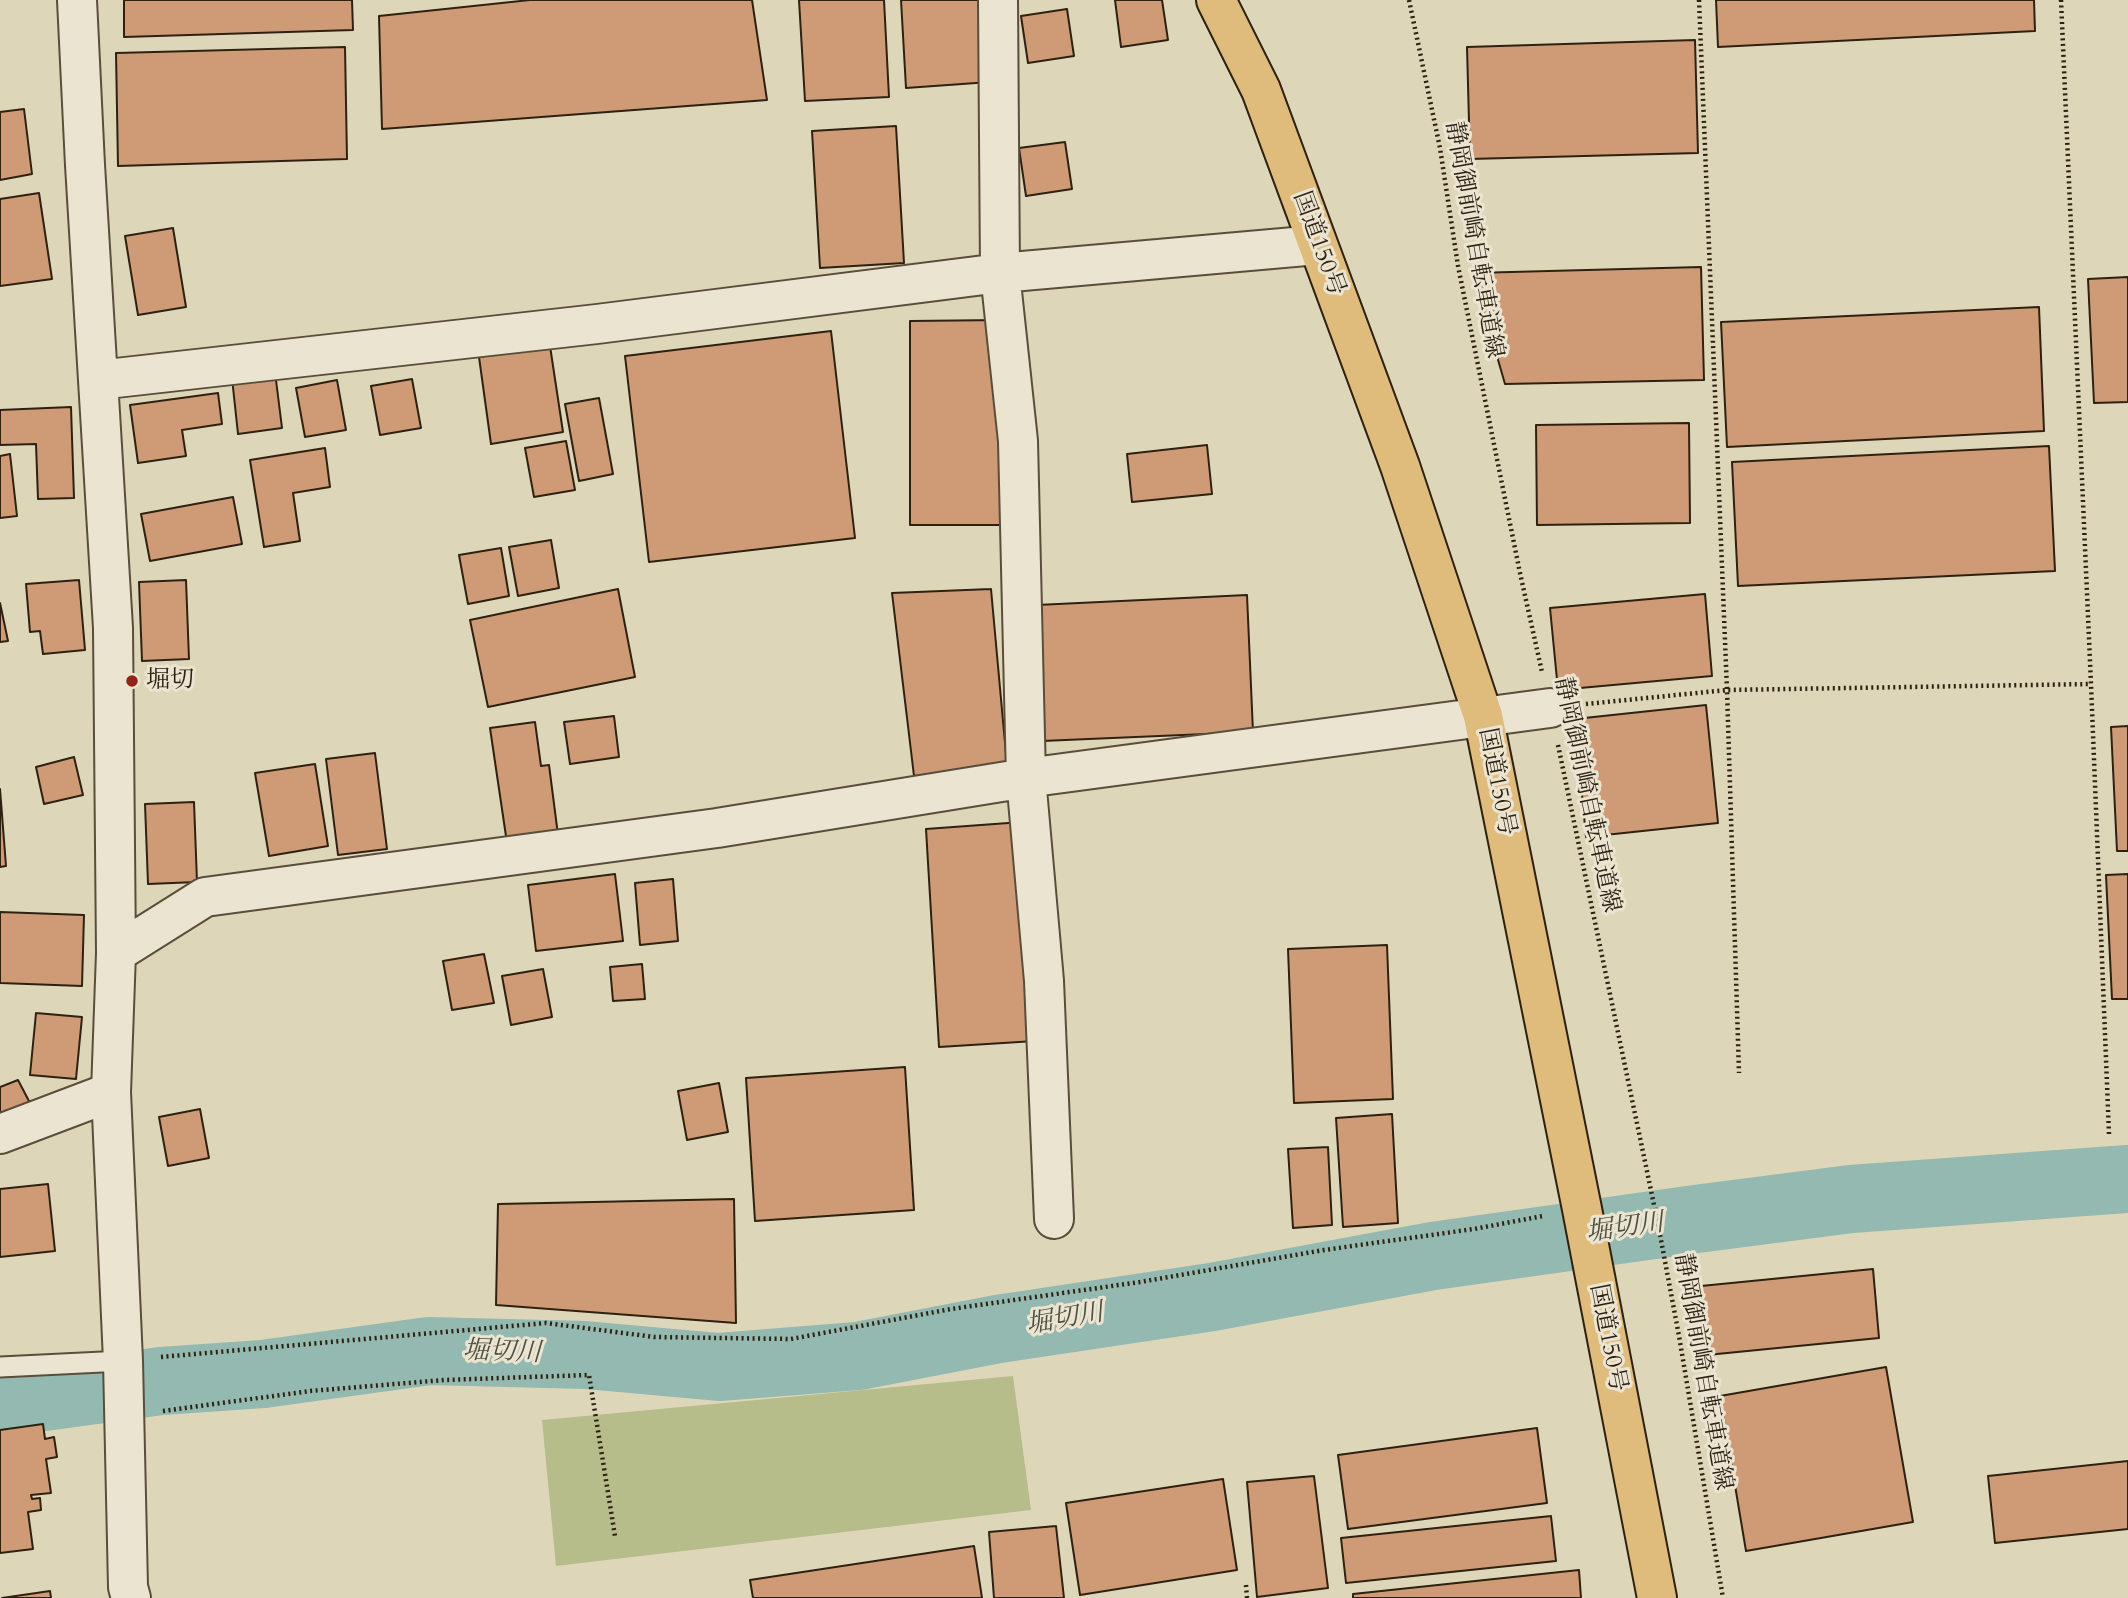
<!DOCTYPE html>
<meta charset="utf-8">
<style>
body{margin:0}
canvas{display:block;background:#ded6b8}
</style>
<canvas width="2128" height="1598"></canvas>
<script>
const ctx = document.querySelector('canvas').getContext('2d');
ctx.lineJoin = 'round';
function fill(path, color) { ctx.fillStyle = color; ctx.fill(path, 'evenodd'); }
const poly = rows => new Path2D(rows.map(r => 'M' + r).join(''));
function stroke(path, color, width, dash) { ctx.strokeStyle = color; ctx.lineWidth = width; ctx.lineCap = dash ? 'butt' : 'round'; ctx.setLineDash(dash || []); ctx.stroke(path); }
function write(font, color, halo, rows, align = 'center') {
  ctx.font = font + ' Cardo,"Noto Serif JP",serif'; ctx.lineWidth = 6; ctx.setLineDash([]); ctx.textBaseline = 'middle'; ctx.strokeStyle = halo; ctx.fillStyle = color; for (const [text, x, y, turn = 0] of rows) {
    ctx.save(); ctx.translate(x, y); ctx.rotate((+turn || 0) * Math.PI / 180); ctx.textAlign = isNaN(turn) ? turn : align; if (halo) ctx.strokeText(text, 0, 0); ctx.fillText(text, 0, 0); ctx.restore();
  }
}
fill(poly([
 [1013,1376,1031,1510,556,1566,542,1420]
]), '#b7bc8b');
stroke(poly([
 [0,1403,161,1381,263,1374,429,1351,585,1355,719,1367,858,1356,998,1329,1212,1297,1433,1256,1696,1219,1851,1199,2128,1179]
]), '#93b9b0', 68);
const building = poly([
 [124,0,352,0,353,30,124,37,124,0],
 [530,0,752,0,767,100,382,129,379,16,530,0],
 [799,0,884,0,889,97,805,101,799,0],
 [901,0,985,0,990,82,906,88,901,0],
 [1115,0,1162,0,1168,40,1121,47,1115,0],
 [1716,0,2034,0,2035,31,1718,47,1716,0],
 [1067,9,1074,56,1028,63,1021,16,1067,9],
 [1695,40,1698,153,1470,159,1467,47,1695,40],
 [345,47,347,159,118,166,116,53,345,47],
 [24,109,32,174,0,180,0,112,24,109],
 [896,126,904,263,820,268,812,131,896,126],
 [1065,142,1072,189,1026,196,1019,148,1065,142],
 [39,193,52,279,0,286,0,199,39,193],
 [173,228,186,307,138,315,125,236,173,228],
 [1701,267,1704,380,1505,384,1473,273,1701,267],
 [2128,277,2128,402,2094,403,2088,279,2128,277],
 [2039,307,2044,431,1727,447,1721,322,2039,307],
 [1001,320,1001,525,910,525,910,321,1001,320],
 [831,331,855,538,649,562,625,356,831,331],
 [550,346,563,432,491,444,479,357,550,346],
 [275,372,282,428,238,434,232,378,275,372],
 [412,379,421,428,380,435,371,386,412,379],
 [337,380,346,430,305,437,296,388,337,380],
 [218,393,222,424,182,430,186,456,138,463,130,405,218,393],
 [599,398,613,474,579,481,565,404,599,398],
 [71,407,74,498,38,499,36,444,0,445,0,410,71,407],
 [1689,423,1690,523,1537,525,1536,425,1689,423],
 [566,441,575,490,534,497,525,448,566,441],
 [1207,445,1212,494,1132,502,1127,454,1207,445],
 [2049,446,2055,571,1738,586,1732,462,2049,446],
 [325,448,330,487,293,493,300,541,264,547,250,460,325,448],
 [10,454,17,516,0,518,0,456,10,454],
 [233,497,242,544,150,561,141,514,233,497],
 [551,540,559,588,518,596,509,547,551,540],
 [501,548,509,596,468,604,459,555,501,548],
 [79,580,85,650,43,654,40,631,30,632,26,584,79,580],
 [186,580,189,659,142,661,139,582,186,580],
 [618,589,635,677,488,707,470,620,618,589],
 [991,589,1007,765,914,776,892,593,991,589],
 [1705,594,1712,676,1558,690,1550,608,1705,594],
 [1247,595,1253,732,1042,741,1037,605,1247,595],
 [0,603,8,641,0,642,0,603],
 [1706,705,1718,823,1586,837,1575,719,1706,705],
 [614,716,619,757,570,764,564,722,614,716],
 [535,722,541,766,549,765,558,835,507,843,490,728,535,722],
 [2128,726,2128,851,2117,851,2111,727,2128,726],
 [375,753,387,849,338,855,326,759,375,753],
 [74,757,83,795,44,804,36,767,74,757],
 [315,764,328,846,269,856,255,773,315,764],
 [0,789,6,866,0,867,0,789],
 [194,802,197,882,148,884,145,804,194,802],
 [1022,822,1035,1041,939,1047,926,829,1022,822],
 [615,874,623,941,536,951,528,885,615,874],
 [2128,874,2128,999,2112,999,2106,875,2128,874],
 [673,879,678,941,640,945,635,883,673,879],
 [0,912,84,915,82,986,0,983,0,912],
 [1387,945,1393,1099,1294,1103,1288,949,1387,945],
 [484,954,494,1003,452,1010,443,961,484,954],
 [642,964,645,999,613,1001,610,967,642,964],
 [543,969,552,1017,511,1025,502,976,543,969],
 [36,1013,82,1017,76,1079,30,1075,36,1013],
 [905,1067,914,1210,755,1221,746,1078,905,1067],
 [18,1080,30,1103,0,1115,0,1087,18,1080],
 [719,1083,728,1132,687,1140,678,1091,719,1083],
 [200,1109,209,1158,168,1166,159,1117,200,1109],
 [1392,1114,1398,1223,1343,1227,1336,1118,1392,1114],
 [1328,1147,1332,1225,1293,1228,1288,1149,1328,1147],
 [48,1184,55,1251,0,1257,0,1189,48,1184],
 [734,1199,736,1323,496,1305,498,1204,734,1199],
 [1873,1269,1879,1338,1707,1355,1701,1286,1873,1269],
 [1886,1367,1913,1522,1746,1551,1720,1396,1886,1367],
 [43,1424,45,1439,54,1437,57,1457,46,1459,51,1493,31,1495,32,1499,40,1498,41,1510,28,1512,33,1549,0,1553,0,1430,43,1424],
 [1537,1428,1547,1503,1348,1529,1338,1455,1537,1428],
 [2128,1461,2128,1529,1995,1543,1988,1476,2128,1461],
 [1314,1476,1328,1588,1257,1597,1247,1482,1314,1476],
 [1223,1479,1237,1570,1080,1595,1066,1503,1223,1479],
 [1551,1516,1556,1561,1346,1583,1341,1538,1551,1516],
 [1056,1526,1064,1598,994,1598,989,1532,1056,1526],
 [974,1546,982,1598,753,1598,750,1580,974,1546],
 [1579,1570,1581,1598,1353,1598,1353,1594,1579,1570],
 [50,1591,51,1598,2,1598,50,1591]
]);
fill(building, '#ce9b76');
stroke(building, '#2e2111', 2);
const service = poly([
 [0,1367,123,1361]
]);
const minor = poly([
 [998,0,1000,273,1018,441,1026,778,1044,981,1054,1219],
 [98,380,597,324,1000,273,1317,245],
 [116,953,205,897,717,828,1026,778,1550,708],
 [0,1134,111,1092,116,953,113,628,85,165,77,0]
]);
const tertiary = poly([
 [111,1092,123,1361,128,1587,131,1598]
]);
const trunk = poly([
 [1216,0,1261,90,1400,466,1483,716,1582,1209,1657,1598]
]);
stroke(service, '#5a4e3b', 23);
stroke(minor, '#5a4e3b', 42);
stroke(tertiary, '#5a4e3b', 42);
stroke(trunk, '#2e2111', 42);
stroke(poly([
 [1409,0,1440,148,1458,266,1520,573,1542,672],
 [1699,0,1727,690,1739,1073],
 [2061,0,2091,684,2109,1134],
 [1586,704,1727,690,2091,684],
 [1558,745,1658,1224,1679,1336,1723,1598],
 [161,1357,546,1323,654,1337,791,1339,951,1309,1140,1282,1324,1250,1474,1229,1543,1216],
 [163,1411,310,1391,444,1380,589,1375,615,1536],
 [1246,1585,1247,1598]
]), '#2e2111', 4.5, [2, 3.5]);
stroke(service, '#eae4d1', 19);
stroke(minor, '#eae4d1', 38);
stroke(tertiary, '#eae4d1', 38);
stroke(trunk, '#dfbb7c', 38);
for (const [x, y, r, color] of [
 [132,681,7,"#8f2418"]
]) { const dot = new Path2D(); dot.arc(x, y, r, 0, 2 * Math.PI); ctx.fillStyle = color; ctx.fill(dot); stroke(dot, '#eae4d1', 2.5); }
write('24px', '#2e2111', '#eae4d1', [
 ["静岡御前崎自転車道線",1473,240,80],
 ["国道150号",1318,244,70],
 ["国道150号",1496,782,79],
 ["静岡御前崎自転車道線",1586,795,78],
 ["国道150号",1607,1338,79],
 ["静岡御前崎自転車道線",1702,1372,80]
]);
write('24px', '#2e2111', '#eae4d1', [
 ["堀切",146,681]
], 'left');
write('italic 26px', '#4c4f41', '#eae4d1', [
 ["堀切川",1625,1229,-8],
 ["堀切川",1065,1320,-10],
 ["堀切川",502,1353,2]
]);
</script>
